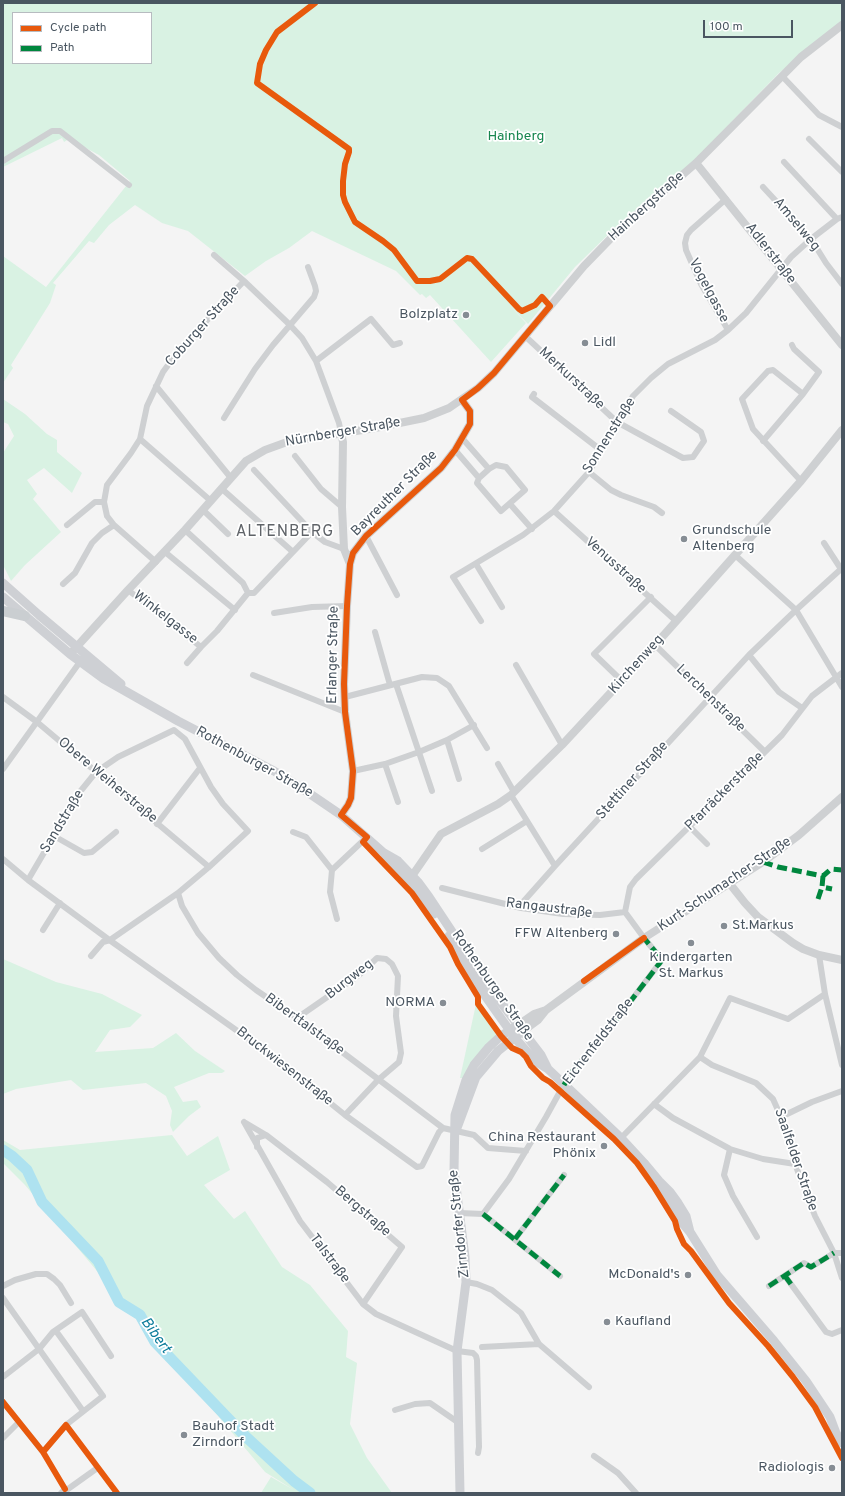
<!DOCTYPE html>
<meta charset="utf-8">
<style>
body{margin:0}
#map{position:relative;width:845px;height:1496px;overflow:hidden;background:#f4f4f4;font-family:Overpass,sans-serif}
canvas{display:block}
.frame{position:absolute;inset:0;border:4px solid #4a5661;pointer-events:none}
.legend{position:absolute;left:12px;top:12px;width:140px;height:52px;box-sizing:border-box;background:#fff;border:1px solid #b7bbc0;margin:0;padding:5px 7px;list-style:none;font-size:12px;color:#4a5661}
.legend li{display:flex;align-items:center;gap:8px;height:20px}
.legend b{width:20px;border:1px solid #b7bbc0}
.scale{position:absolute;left:703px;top:20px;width:90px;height:18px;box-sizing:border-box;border:2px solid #4a5661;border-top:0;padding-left:5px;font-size:12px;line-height:14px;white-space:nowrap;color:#4a5661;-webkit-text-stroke:3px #fff;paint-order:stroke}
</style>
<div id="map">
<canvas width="845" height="1496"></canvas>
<div class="frame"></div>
<ul class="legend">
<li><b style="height:5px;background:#e8590c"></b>Cycle path</li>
<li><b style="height:5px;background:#00873e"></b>Path</li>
</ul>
<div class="scale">100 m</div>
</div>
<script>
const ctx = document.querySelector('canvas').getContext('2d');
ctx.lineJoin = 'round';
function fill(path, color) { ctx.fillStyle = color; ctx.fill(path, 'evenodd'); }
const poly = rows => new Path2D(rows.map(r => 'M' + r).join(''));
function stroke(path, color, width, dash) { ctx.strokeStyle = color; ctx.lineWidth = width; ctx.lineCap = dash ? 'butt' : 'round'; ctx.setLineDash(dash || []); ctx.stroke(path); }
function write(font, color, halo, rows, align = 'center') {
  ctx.font = font + ' Overpass,sans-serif'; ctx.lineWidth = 3.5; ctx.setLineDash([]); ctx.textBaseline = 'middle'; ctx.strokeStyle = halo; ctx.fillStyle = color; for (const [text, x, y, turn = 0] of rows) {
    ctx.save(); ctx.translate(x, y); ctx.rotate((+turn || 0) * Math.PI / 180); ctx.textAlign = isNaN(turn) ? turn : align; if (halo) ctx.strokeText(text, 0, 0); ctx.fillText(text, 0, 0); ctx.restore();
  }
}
fill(poly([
 [3,3,842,3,842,24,779,73,673,182,628,216,615,228,575,267,528,324,510,306,526,323,491,362,430,295,426,298,422,294,420,295,396,271,312,231,289,248,266,261,245,276,188,231,162,223,135,205,109,225,94,243,89,241,53,283,56,285,50,303,11,365,13,368,3,383,3,256,46,287,130,181,99,155,69,139,64,142,62,138,3,167],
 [13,13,151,13,151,63,13,63],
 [3,399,25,414,47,434,57,440,57,452,82,473,72,493,44,468,27,480,37,494,33,499,61,532,25,565,11,581,3,565,3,453,14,436,8,424,3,422],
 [3,959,56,982,102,994,142,1015,130,1027,110,1030,95,1052,153,1048,176,1033,195,1051,225,1071,222,1073,209,1073,174,1087,183,1102,197,1100,201,1107,189,1116,173,1132,170,1125,172,1111,166,1096,146,1083,83,1090,71,1080,16,1089,3,1094],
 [476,1004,497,1035,464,1078,460,1078],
 [172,1135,187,1156,218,1136,230,1170,204,1185,234,1219,245,1211,282,1267,310,1285,348,1331,346,1357,357,1363,350,1424,367,1458,392,1493,261,1493,271,1477,294,1490,265,1472,25,1185,3,1163,3,1140,20,1150]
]), '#d9f2e3');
stroke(poly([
 [3,1150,12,1156,27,1170,42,1202,98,1261,119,1302,140,1315,155,1342,244,1435,294,1481,310,1493]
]), '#aee2f0', 11);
stroke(poly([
 [782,76,819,115,842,127],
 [809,139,842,172],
 [3,161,52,131,60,131,129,185],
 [784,162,837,219],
 [763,187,811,239,826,263,842,284],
 [726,199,691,230,687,235,685,243,686,250,701,284,728,330],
 [214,255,244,281,289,324,302,338,316,361,339,423,341,433],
 [525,336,617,422,683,458,693,457,704,441,701,432,671,411],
 [792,345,794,349,819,372,803,394,773,370,768,371,742,399,753,429,801,481],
 [316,361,371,319,393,345,400,343],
 [156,386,231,478],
 [534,394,532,397,602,451],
 [224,418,255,369,273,345,314,297,316,291,315,286,308,267],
 [140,439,211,501],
 [763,441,803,394],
 [455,450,479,478,489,469,462,438],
 [295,456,321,489,342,507],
 [254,470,312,532,325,542,344,549],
 [589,472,611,490,621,495,654,507,662,513],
 [479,478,477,483,501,511,525,490,506,467,496,465,489,469],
 [222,489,293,552],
 [104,502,107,516,114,525],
 [510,504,532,529],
 [203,510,228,534],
 [554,511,676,621],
 [67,525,95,502,104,502,107,485,131,453,140,439,147,406,163,372,179,350,244,281],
 [366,536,397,595],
 [165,552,235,610],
 [735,555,796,610,842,687],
 [476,564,502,607],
 [63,584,75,573,92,543,102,533,114,525,156,562],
 [128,590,201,647,217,631,248,593,243,583,185,530],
 [248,593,254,593,312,532],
 [274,613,312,607,347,606],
 [481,621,453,577,523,535,554,511,589,472,633,396,651,378,668,364,715,340,728,330,746,313,791,257,811,239,837,219,842,217],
 [375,632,390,685],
 [655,645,765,752],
 [749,655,779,692,802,708],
 [187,663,201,647],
 [516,665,562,745],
 [253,675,345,712],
 [622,681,594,654,651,597],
 [396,684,432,791],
 [3,697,37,722,209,867],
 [345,697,422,677,437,678,449,686,487,748],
 [447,740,459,779],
 [385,764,398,802],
 [498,764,514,792],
 [3,769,82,659],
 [353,771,385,764,419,752,447,740,474,725],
 [511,795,555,866],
 [157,824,200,768],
 [690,827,707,844],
 [293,832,306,837,332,870],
 [54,836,84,853,92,852,116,832],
 [482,849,527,821],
 [3,859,28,880,108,939,267,1052,345,1115,417,1167,422,1166,439,1132,443,1128],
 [28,880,79,793,96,772,118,757,174,730,185,739,211,787,223,804,248,831,209,867,178,893,110,940,103,942,91,956],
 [442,888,521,908,563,914,600,915,625,912,644,938,662,960,614,1023,568,1077,546,1117,509,1179,483,1214,459,1213],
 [178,893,182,906,198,933,219,958,237,975,256,990,297,1018,443,1128,474,1135,488,1148,526,1151],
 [521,908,523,902,555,866,749,655,796,610,841,569,824,543],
 [625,912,630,887,636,879,782,735,812,696,842,673],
 [337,919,330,892,332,870,367,837],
 [43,930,60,903],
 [819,955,825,994,842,1065],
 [297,1018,359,975,377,958,386,959,392,964,398,976,396,1016,401,1053,399,1062,378,1080,345,1115],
 [700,1057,712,1065,756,1083,773,1099,781,1117,795,1164,815,1216,834,1253,842,1278],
 [654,1104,673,1118,730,1149,763,1159,795,1164],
 [781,1117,812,1102,842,1091],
 [244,1122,300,1221,363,1304,376,1314,411,1330,457,1351,473,1353,476,1356,477,1360,479,1447,478,1453],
 [244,1122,266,1135,327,1182,402,1247,363,1304],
 [621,1138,700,1057,730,998,788,1019,825,994],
 [257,1147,257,1138,266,1135],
 [730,1149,724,1175,733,1196,757,1237],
 [483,1214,560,1276],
 [515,1239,564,1175],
 [785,1276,826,1332,832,1334,842,1330],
 [466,1282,477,1284,492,1290,521,1313,539,1344,589,1387],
 [3,1286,15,1280,36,1274,47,1274,54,1279,60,1285,71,1303],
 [769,1286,804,1263,811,1267,834,1253,842,1253],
 [3,1298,83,1411],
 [482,1347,539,1344],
 [3,1377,39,1349,53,1332,82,1312,111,1356],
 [3,1402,43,1452,66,1425,103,1396,56,1331],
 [395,1410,415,1404,430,1403,459,1423],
 [3,1438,19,1422],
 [594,1456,618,1473,636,1493],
 [61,1493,65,1489,68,1489,96,1469]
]), '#ced0d2', 6);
stroke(poly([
 [696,163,842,345],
 [341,433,343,442,342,507,344,549,350,564,347,606,344,684,345,712,353,771,351,798,348,805,341,815],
 [350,564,353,553,366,536,441,468,455,450,470,424,470,411,462,400],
 [72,652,128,590,185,530,246,461,265,450,287,442,375,428,424,418,449,408,478,388,494,373,584,266,618,231,696,163,801,57,842,25],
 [412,876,441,834,498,804,511,795,562,745,655,645,735,555,801,481,842,430],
 [730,884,745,903,758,917,793,943,803,949,819,955,842,960],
 [518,1025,534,1014,546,1010],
 [523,1031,538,1020,546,1010,644,938,763,862,799,835,842,797]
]), '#ced0d2', 8);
stroke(poly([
 [3,583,39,615,121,684],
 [3,597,70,654,104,679,178,721,274,771,297,785,341,815,384,853,398,861,418,882,429,897,486,983,541,1055,548,1069],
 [385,855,392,866,408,882,434,914],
 [449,936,476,983,515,1038,535,1061,548,1069,621,1138,644,1163,659,1181,670,1192,678,1203,686,1216,690,1232],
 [457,1128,476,1077,498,1051,518,1035],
 [660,1184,664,1196,679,1219,690,1232,717,1275,774,1341,806,1381,830,1417,836,1433,842,1443],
 [460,1493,457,1351,466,1282,465,1257,454,1171,455,1115,466,1080,474,1065,489,1047,501,1036,518,1025]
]), '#ced0d4', 9);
stroke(poly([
 [3,611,25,616]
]), '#caced1', 10);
stroke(poly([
 [763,862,778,867,823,876,831,869,842,870],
 [823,876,822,887,832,889],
 [818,899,822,887],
 [564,1085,570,1074,614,1023,662,960,644,938],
 [483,1214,560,1276],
 [515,1239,564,1175],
 [785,1276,793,1287],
 [769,1286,804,1263,811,1267,834,1253]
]), '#00873e', 5, [10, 5]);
stroke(poly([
 [315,3,277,32,266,50,260,64,257,83,349,149,349,152,345,164,343,181,343,195,345,202,355,222,383,241,394,250,417,281,430,281,440,279,467,258,472,259,519,309,522,311,535,305,542,297,550,306,494,373,478,388,462,400,470,411,470,424,455,450,441,468,366,536,353,553,350,564,347,606,344,684,345,712,353,771,351,798,348,805,341,815,367,837,363,842,412,893,450,947,458,964,478,997,478,1004,501,1036,512,1048,521,1052,526,1057,531,1066,543,1078,550,1082,614,1139,637,1163,654,1187,675,1221,677,1229,684,1244,691,1251,729,1303,768,1346,793,1377,815,1407,842,1458],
 [584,981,644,938],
 [3,1402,43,1452,65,1489],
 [43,1452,66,1425,117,1493]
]), '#e8590c', 6);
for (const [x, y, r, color] of [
 [466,315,4,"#868d94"],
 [585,343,4,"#868d94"],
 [684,539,4,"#868d94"],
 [724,926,4,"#868d94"],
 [616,934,4,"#868d94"],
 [691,943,4,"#868d94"],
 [443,1003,4,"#868d94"],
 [604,1146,4,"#868d94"],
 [688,1275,4,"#868d94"],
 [607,1322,4,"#868d94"],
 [184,1435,4,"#868d94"],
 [832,1468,4,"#868d94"]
]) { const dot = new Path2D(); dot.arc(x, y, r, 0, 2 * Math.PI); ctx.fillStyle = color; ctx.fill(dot); stroke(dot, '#fff', 1.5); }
write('14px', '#17864f', '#fff', [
 ["Hainberg",516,137]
]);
write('14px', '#4a5661', '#fff', [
 ["Hainbergstraße",647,207,-42],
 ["Amselweg",796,225,50],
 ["Adlerstraße",770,254,52],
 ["Vogelgasse",708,291,62],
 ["Coburger Straße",203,327,-48],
 ["Merkurstraße",571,379,43],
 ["Nürnberger Straße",343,433,-10],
 ["Sonnenstraße",610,436,-58],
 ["Bayreuther Straße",395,494,-45],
 ["Venusstraße",615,566,42],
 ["Winkelgasse",165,618,38],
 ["Erlanger Straße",334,655,-89],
 ["Kirchenweg",637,665,-48],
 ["Lerchenstraße",710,699,44],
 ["Rothenburger Straße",254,763,29],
 ["Obere Weiherstraße",107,781,40],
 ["Stettiner Straße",633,781,-48],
 ["Pfarräckerstraße",725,792,-45],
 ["Sandstraße",63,822,-59],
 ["Kurt-Schumacher-Straße",725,885,-34],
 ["Rangaustraße",549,909,7],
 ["Burgweg",350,980,-38],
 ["Rothenburger Straße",492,986,55],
 ["Biberttalstraße",304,1025,36],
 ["Eichenfeldstraße",599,1042,-52],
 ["Bruckwiesenstraße",284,1067,38],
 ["Saalfelder Straße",795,1160,71],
 ["Bergstraße",362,1212,41],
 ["Zirndorfer Straße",460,1224,-96],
 ["Talstraße",329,1259,53]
]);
write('14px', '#4a5661', '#fff', [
 ["Bolzplatz",458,315],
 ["Lidl",593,343,"left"],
 ["Grundschule",692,531,"left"],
 ["Altenberg",692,547,"left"],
 ["St.Markus",732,926,"left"],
 ["FFW Altenberg",608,934],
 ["Kindergarten",691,958,"center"],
 ["St. Markus",691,974,"center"],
 ["NORMA",435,1003],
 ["China Restaurant",596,1138],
 ["Phönix",596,1154],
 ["McDonald's",680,1275],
 ["Kaufland",615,1322,"left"],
 ["Bauhof Stadt",192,1427,"left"],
 ["Zirndorf",192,1443,"left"],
 ["Radiologis",824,1468]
], 'right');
write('italic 15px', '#0c7c9b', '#fff', [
 ["Bibert",155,1336,54]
]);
ctx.letterSpacing = '1px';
write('16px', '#5f6368', '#fff', [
 ["ALTENBERG",285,533]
]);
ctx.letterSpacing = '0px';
</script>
